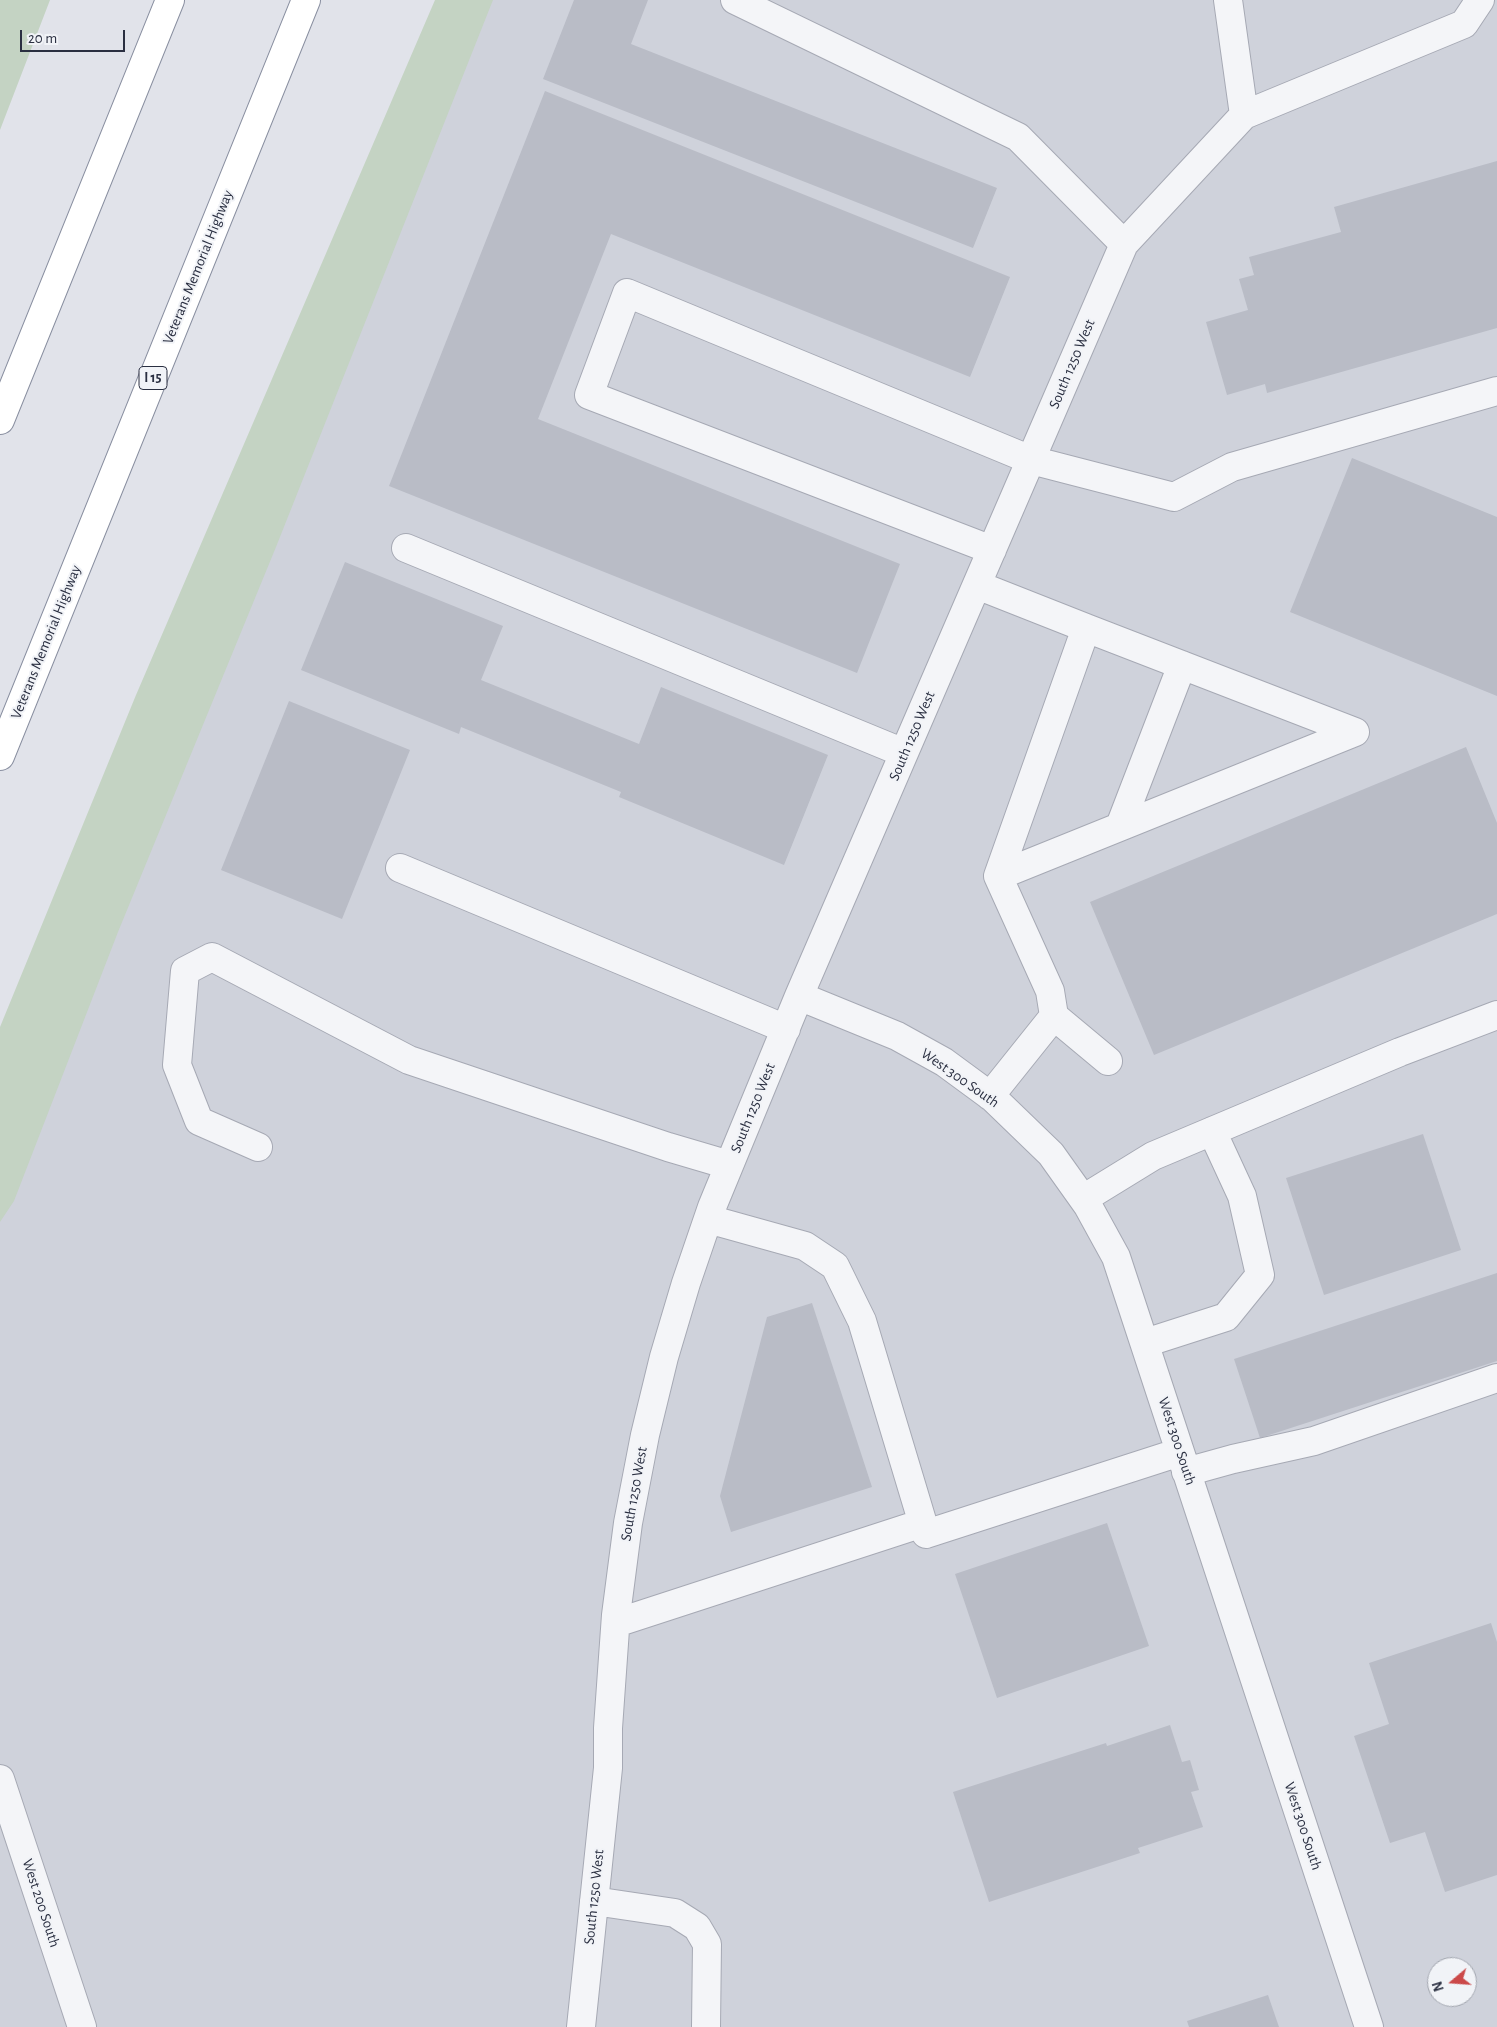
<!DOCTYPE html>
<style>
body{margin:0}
#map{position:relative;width:1497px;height:2027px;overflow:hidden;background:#e1e3ea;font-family:"Alegreya Sans",sans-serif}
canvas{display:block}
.north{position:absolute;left:1427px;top:1957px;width:50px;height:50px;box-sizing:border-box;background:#f1f3f7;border:1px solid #a1a5ae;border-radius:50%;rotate:252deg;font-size:14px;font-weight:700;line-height:20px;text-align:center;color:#2a2f41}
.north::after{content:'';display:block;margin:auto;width:18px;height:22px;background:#cb4949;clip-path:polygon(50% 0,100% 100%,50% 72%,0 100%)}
.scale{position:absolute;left:20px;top:30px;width:105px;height:22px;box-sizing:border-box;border:2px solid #2a2f41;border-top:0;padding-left:6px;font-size:15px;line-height:18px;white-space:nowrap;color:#2a2f41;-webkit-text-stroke:4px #f1f3f7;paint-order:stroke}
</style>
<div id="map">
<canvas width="1497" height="2027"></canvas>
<div class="north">N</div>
<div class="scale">20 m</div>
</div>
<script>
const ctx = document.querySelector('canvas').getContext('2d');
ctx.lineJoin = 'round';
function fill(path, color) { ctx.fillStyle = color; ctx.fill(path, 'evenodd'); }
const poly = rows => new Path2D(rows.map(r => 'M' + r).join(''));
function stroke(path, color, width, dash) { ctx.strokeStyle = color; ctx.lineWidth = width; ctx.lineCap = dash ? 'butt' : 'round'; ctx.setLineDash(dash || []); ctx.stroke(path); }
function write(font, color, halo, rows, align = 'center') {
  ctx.font = font + ' "Alegreya Sans",sans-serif'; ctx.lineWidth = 4; ctx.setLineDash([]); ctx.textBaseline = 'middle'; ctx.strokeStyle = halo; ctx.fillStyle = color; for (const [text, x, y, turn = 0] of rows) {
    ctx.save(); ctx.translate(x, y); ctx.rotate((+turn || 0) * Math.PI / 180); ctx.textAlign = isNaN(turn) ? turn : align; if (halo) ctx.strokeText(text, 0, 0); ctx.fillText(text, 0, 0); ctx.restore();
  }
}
fill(poly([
 [488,0,1497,0,1497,2027,0,2027,0,1179],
 [1437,1967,1467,1967,1467,1997,1437,1997]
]), '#cfd2db');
fill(poly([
 [0,0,50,0,0,130],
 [435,0,493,0,276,547,118,932,14,1201,0,1222,0,1027,136,695]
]), '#c4d3c3');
fill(poly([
 [574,0,648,0,631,44,997,188,973,248,543,79],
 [545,91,1010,277,970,377,611,234,538,419,900,564,857,673,389,486],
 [1497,161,1497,328,1267,393,1265,384,1227,395,1206,322,1248,310,1239,279,1254,275,1249,257,1341,232,1334,207],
 [1352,458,1497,517,1497,696,1290,612],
 [345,562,503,626,481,680,639,744,661,687,828,755,784,865,619,797,621,792,461,727,459,734,301,670],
 [289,701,410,750,342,919,221,870],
 [1466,747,1497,823,1497,914,1154,1055,1090,902],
 [1423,1134,1461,1250,1324,1295,1286,1178],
 [1497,1273,1497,1361,1260,1438,1234,1359],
 [812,1303,872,1487,731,1532,720,1496,767,1317],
 [1107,1523,1149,1646,997,1698,955,1574],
 [1491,1623,1497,1642,1497,1875,1445,1892,1425,1832,1390,1843,1354,1736,1389,1724,1369,1663],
 [1170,1725,1182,1762,1190,1760,1199,1790,1191,1792,1203,1827,1138,1848,1140,1853,989,1902,953,1792,1106,1743,1107,1746],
 [1268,1995,1279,2027,1189,2027,1187,2021]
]), '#b9bcc6');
const minor = poly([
 [735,0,1018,137,1124,244],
 [1228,0,1244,115],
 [406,548,904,753],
 [992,550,589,395,627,293,1031,460,1174,497,1232,467,1497,391],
 [977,585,1086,628,998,876,1050,991,1054,1016,990,1096],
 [1120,826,1182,665],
 [400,868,786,1029],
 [998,876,1355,732,1086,628],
 [799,996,897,1036,944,1062,993,1098,1051,1154,1088,1206,1116,1257,1369,2027],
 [1054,1016,1108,1061],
 [258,1147,199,1121,177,1065,185,971,212,957,409,1060,668,1147,729,1165],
 [1083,1199,1153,1156,1400,1052,1497,1015],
 [708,1219,805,1246,835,1266,862,1321,926,1534,1180,1452],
 [1145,1343,1226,1317,1260,1275,1242,1196,1212,1131],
 [1186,1472,1233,1459,1314,1441,1497,1378],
 [616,1623,923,1523],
 [0,1779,82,2027],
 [594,1901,675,1913,697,1927,707,1944,706,2027],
 [581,2027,608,1768,608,1728,616,1615,628,1523,645,1435,664,1357,686,1283,712,1207,799,996,1124,244,1244,115,1464,24,1480,0]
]);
const highway = poly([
 [0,420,170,0],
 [0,756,306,0]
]);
stroke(minor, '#a6a9b4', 30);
stroke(highway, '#898fa0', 30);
stroke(minor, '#f4f5f8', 28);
stroke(highway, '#fff', 28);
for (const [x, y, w] of [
 [153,378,28]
]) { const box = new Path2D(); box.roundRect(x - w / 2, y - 11.5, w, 23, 4); ctx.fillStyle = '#f1f3f7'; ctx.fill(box); stroke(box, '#2a2f41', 1); }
write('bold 14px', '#2a2f41', null, [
 ["I 15",153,378]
]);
write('15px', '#2a2f41', '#f1f3f7', [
 ["Veterans Memorial Highway",198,267,-68],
 ["South 1250 West",1072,364,-67],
 ["Veterans Memorial Highway",46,642,-68],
 ["South 1250 West",912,736,-67],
 ["West 300 South",960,1078,35],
 ["South 1250 West",753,1108,-68],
 ["West 300 South",1177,1441,72],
 ["South 1250 West",634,1494,-80],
 ["West 300 South",1303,1826,72],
 ["South 1250 West",594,1897,-84],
 ["West 200 South",41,1903,72]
]);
</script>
